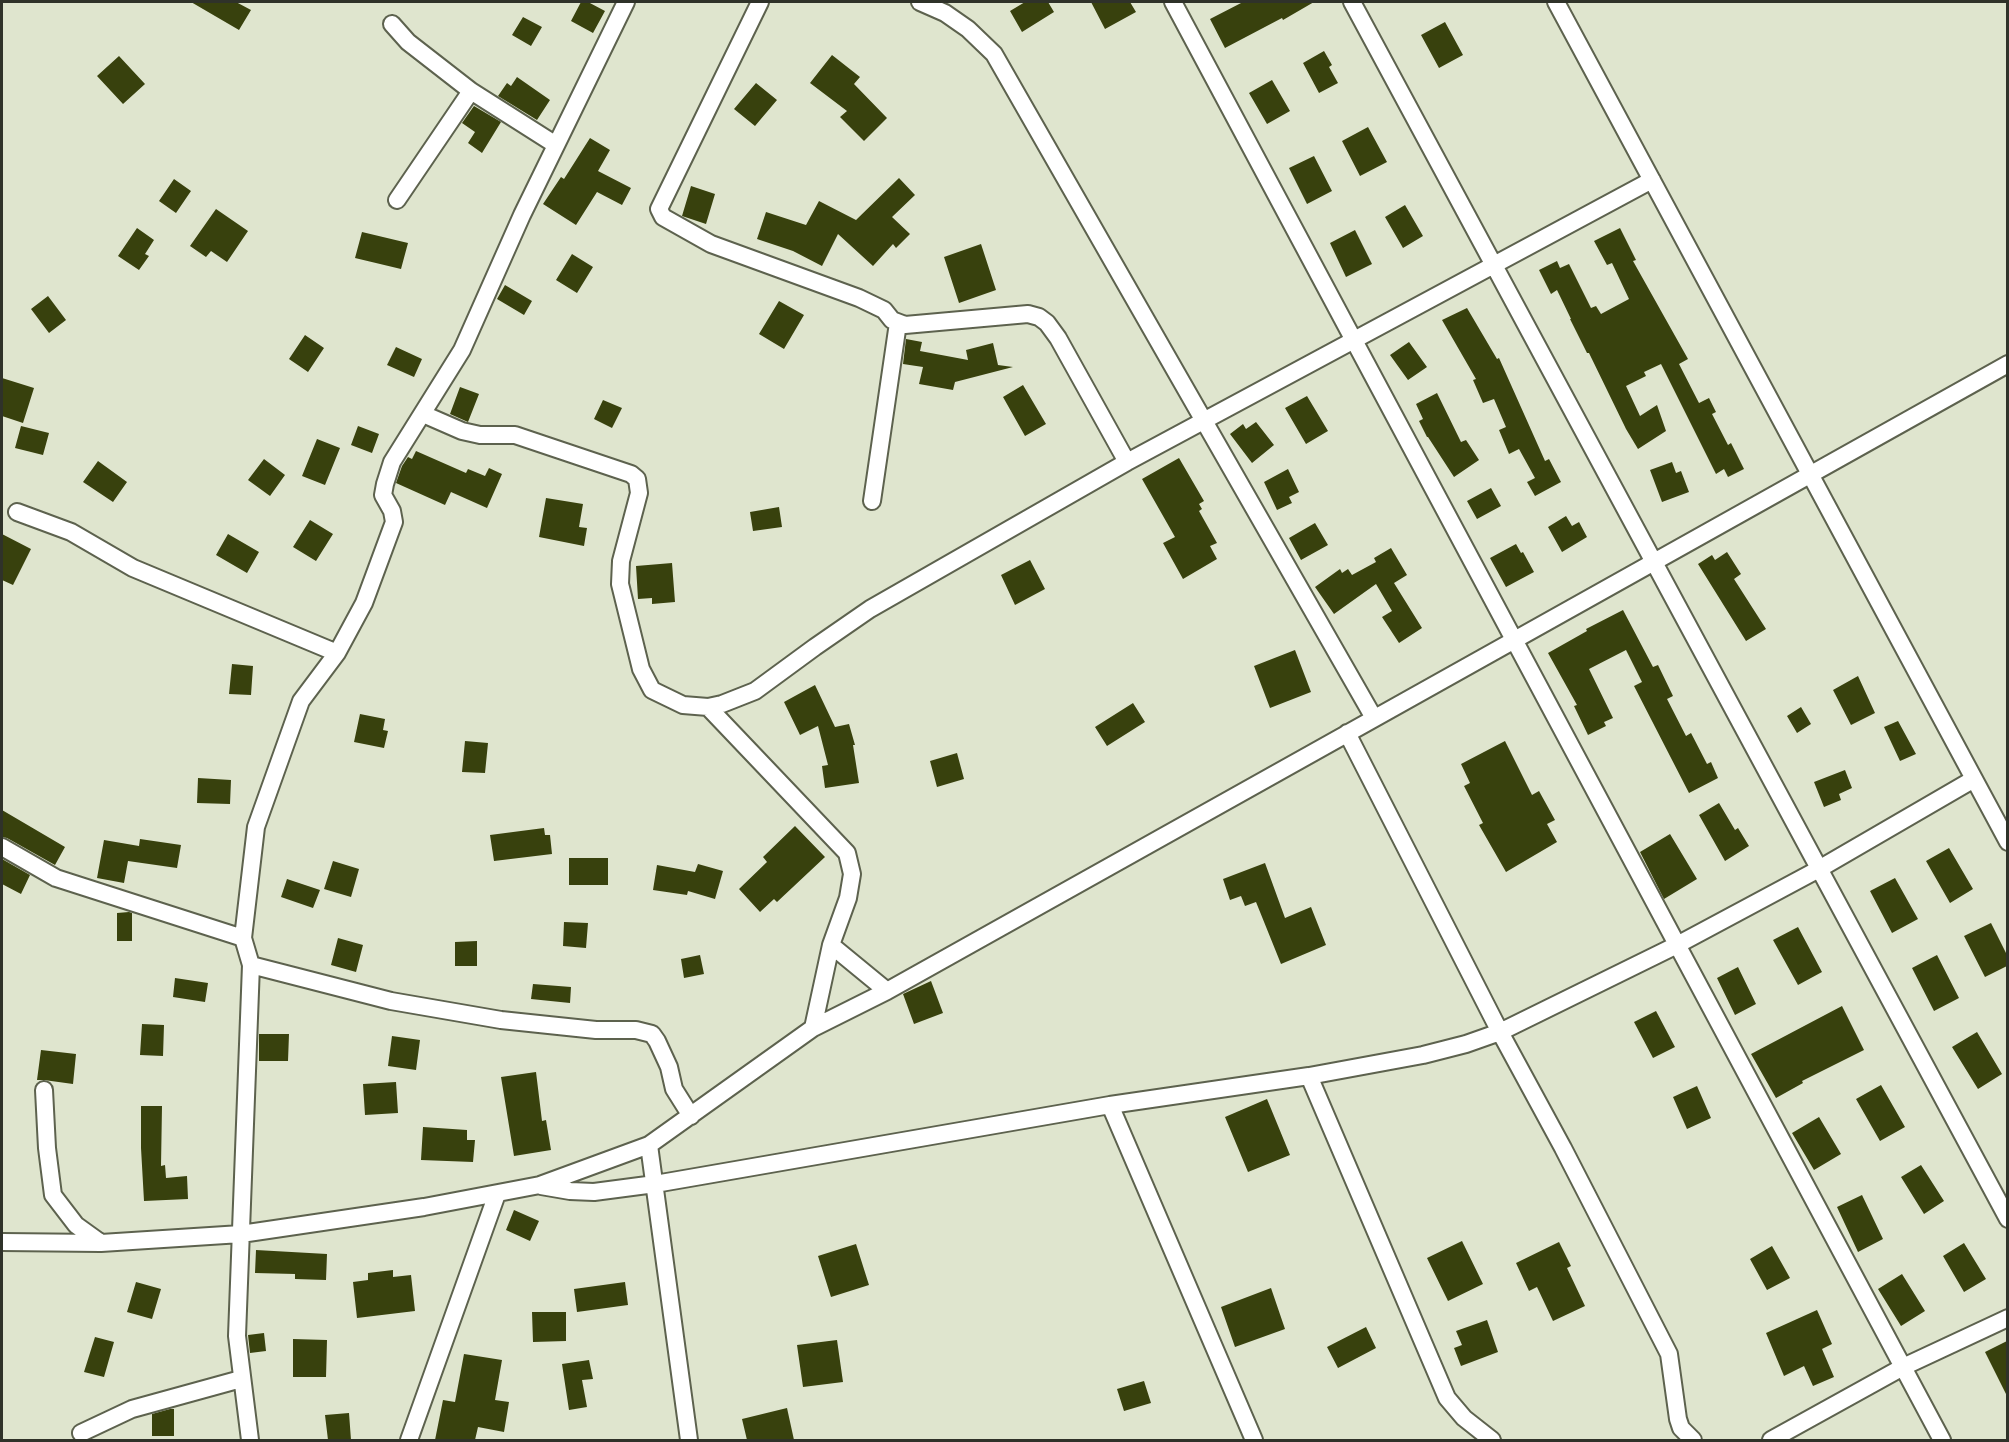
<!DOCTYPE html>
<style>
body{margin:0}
#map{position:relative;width:2009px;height:1442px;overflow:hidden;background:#dfe5ce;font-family:Jost,sans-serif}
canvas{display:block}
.frame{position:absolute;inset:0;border:3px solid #2f3229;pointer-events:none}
</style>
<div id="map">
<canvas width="2009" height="1442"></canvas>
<div class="frame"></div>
</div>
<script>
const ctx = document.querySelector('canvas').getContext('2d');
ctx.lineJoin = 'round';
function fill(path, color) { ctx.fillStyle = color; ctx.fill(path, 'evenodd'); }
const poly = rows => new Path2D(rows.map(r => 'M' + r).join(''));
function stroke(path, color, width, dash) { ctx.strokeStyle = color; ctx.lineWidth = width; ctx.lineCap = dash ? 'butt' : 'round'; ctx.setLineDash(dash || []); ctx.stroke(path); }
fill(poly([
 [191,2,236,2,251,10,239,30],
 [581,2,588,2,605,11,593,33,571,21],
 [1025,2,1048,2,1054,12,1022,32,1010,11],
 [1091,2,1130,2,1136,12,1105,29],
 [1243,2,1314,2,1283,20,1282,18,1225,48,1210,19],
 [523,17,542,27,531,46,512,35],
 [1445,22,1463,55,1439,68,1421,35],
 [1324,51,1332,65,1329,67,1338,83,1319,93,1303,63],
 [832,55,860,77,854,84,887,118,864,141,840,117,847,111,810,83],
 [119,56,145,84,123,104,97,76],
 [517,77,550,100,537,120,498,96,507,83,511,86],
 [1272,80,1290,111,1267,124,1249,93],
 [756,83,777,100,755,126,734,109],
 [474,106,501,122,482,153,468,143,475,132,462,123],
 [1368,127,1387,162,1360,176,1342,141],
 [590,138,610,150,598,171,631,188,622,205,597,192,576,225,543,204,561,177,564,179],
 [1314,156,1332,191,1307,204,1289,168],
 [899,178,915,195,892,217,910,234,896,248,893,244,873,266,838,234,822,266,793,251,757,239,766,212,806,225,819,201,856,220],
 [174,179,191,191,176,213,159,201],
 [691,186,715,194,706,224,682,216],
 [1405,205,1423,236,1403,248,1385,217],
 [216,209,248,231,227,262,211,251,206,257,190,246],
 [137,228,154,240,145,254,149,256,139,270,118,256],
 [1620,228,1636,260,1633,261,1688,359,1679,364,1699,403,1709,398,1716,412,1712,414,1728,445,1731,443,1744,469,1728,477,1724,469,1716,474,1661,364,1644,372,1646,376,1626,386,1640,416,1657,405,1666,431,1638,449,1626,429,1589,353,1587,353,1570,319,1571,319,1557,290,1551,294,1539,270,1557,261,1560,268,1569,264,1591,308,1596,306,1601,314,1629,299,1612,263,1607,265,1594,241],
 [1355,230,1372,264,1346,277,1330,243],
 [362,232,408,243,401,269,355,258],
 [981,244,996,290,959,303,944,257],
 [572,254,593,267,577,293,556,280],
 [505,285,532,301,524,315,497,299],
 [48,296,66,320,49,333,31,309],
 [779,301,804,315,784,349,759,334],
 [1467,308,1497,359,1499,358,1545,461,1549,459,1561,482,1535,496,1527,482,1535,478,1519,449,1509,454,1499,430,1506,427,1494,399,1483,403,1473,380,1476,379,1442,320],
 [305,335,324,348,308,372,289,359],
 [906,339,922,342,920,351,968,360,966,350,993,343,998,365,1013,367,955,382,953,390,919,384,923,367,903,364],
 [1409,342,1427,367,1408,380,1390,355],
 [396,347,422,359,414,377,387,365],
 [2,378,34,388,23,423,2,416],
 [1023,385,1046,424,1025,436,1003,397],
 [460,387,479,394,468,422,450,414],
 [1437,393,1461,442,1466,440,1479,460,1454,477,1428,437,1427,437,1419,421,1423,419,1416,404],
 [1307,396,1328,431,1306,444,1285,408],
 [603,400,622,408,612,428,594,419],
 [1256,422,1274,445,1252,463,1230,434,1243,424,1246,429],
 [21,426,49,433,43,455,15,448],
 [358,426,379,434,372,453,351,445],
 [317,439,340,448,325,485,302,476],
 [416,451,466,473,468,469,485,476,489,468,502,474,487,508,451,492,445,505,396,483,402,466,408,457,412,459],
 [1179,458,1204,501,1199,504,1202,509,1199,511,1217,543,1210,546,1217,559,1183,579,1163,543,1175,537,1142,479],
 [264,459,285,475,270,496,248,480],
 [98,461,127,482,113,502,83,482],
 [1672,462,1676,473,1681,471,1689,492,1662,502,1650,470],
 [1288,469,1299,492,1289,497,1292,503,1277,510,1264,482],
 [1491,488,1501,506,1477,519,1467,501],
 [546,498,583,504,579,527,587,528,584,546,539,537],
 [779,507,782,527,753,531,750,512],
 [1566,516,1572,526,1579,522,1587,537,1562,552,1548,527],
 [310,520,333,534,316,561,293,547],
 [1315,523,1328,545,1301,560,1289,538],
 [2,534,31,549,13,585,2,580],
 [228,534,259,552,247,573,216,555],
 [1516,544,1521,553,1523,552,1534,572,1506,587,1490,558],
 [1391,548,1407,575,1394,583,1422,628,1399,643,1382,617,1392,611,1376,584,1334,614,1315,587,1340,569,1342,573,1348,569,1352,575,1376,562,1374,558],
 [1727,552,1741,574,1734,579,1766,629,1746,641,1698,564,1712,555,1715,560],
 [1030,560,1045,589,1015,605,1001,575],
 [672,563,675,602,652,604,652,598,638,599,636,566],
 [1623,610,1653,667,1658,665,1673,696,1667,699,1686,736,1691,733,1707,764,1711,762,1718,778,1689,793,1634,686,1642,682,1626,650,1589,669,1613,718,1604,722,1606,726,1588,735,1574,706,1577,705,1548,653,1587,631,1586,629],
 [1295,650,1311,692,1270,708,1254,666],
 [232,664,253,666,251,695,229,694],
 [1858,676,1875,713,1851,725,1833,690],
 [815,685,835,727,849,724,855,745,853,745,859,783,825,788,822,766,828,765,818,726,800,735,784,702],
 [1133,703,1145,722,1107,746,1095,727],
 [1801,707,1811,724,1797,733,1787,716],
 [360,714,385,719,383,730,388,731,384,748,354,742],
 [1898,721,1916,754,1900,761,1884,727],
 [465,741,488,743,485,773,462,772],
 [1505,741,1532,795,1539,791,1555,820,1547,824,1557,842,1506,872,1479,825,1483,823,1464,786,1470,783,1461,764],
 [957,753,964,779,937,787,930,761],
 [1845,770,1852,788,1839,794,1841,800,1824,807,1814,782],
 [198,778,231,780,230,804,197,803],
 [1719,803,1735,830,1738,828,1749,846,1725,861,1699,815],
 [2,810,65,847,55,865,7,838,2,837],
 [795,826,825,857,777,902,774,899,760,912,739,889,767,862,763,857],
 [544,828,545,835,550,835,552,854,494,861,490,835],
 [1670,834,1697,879,1664,899,1640,852],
 [140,839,181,845,177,868,128,861,124,883,97,878,104,840,139,846],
 [1949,848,1973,889,1950,903,1926,861],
 [569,858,608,858,608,885,569,885],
 [2,859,30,875,21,894,2,884],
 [333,861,359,869,351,897,324,889],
 [1265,863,1285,918,1311,907,1326,945,1281,964,1256,902,1245,906,1241,896,1230,900,1223,879],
 [698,864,723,871,715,899,688,891,687,895,653,890,657,865,695,872],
 [1895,878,1918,919,1892,933,1870,891],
 [287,879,320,890,313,908,281,897],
 [129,912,132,913,132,941,117,941,117,913],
 [564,922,588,923,586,948,563,946],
 [1991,923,2007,955,2007,966,1985,977,1964,936],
 [1798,927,1822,972,1798,985,1773,940],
 [338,938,363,945,356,972,331,965],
 [477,941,477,966,455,966,455,942],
 [700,955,704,974,684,978,681,959],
 [1937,955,1959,998,1934,1011,1912,968],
 [1738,967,1756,1004,1735,1015,1717,978],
 [175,978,208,983,205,1002,173,997],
 [931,981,943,1013,914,1024,903,994],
 [533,984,571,987,570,1003,531,999],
 [1842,1006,1864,1050,1802,1081,1803,1083,1776,1098,1751,1054],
 [1656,1011,1675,1047,1653,1058,1634,1022],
 [142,1024,164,1025,163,1056,140,1055],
 [1977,1032,2002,1074,1978,1089,1952,1047],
 [259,1034,289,1034,288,1061,259,1061],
 [392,1036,420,1040,416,1070,388,1066],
 [41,1050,76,1054,73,1084,44,1080,37,1080],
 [536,1072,542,1121,546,1120,551,1150,514,1156,501,1077],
 [396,1082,398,1113,365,1115,363,1084],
 [1881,1085,1905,1127,1880,1141,1856,1099],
 [1697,1086,1711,1118,1687,1129,1673,1097],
 [1267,1099,1290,1155,1248,1172,1225,1117],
 [141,1106,162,1106,161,1166,165,1165,166,1178,187,1176,188,1199,144,1201,141,1148],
 [1819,1117,1841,1154,1814,1170,1792,1133],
 [423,1127,467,1130,467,1140,475,1140,473,1162,421,1160],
 [1921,1165,1944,1201,1924,1214,1901,1177],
 [1862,1195,1883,1239,1858,1252,1837,1207],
 [514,1210,539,1221,530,1241,506,1230],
 [1462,1241,1483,1284,1448,1301,1427,1258],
 [1559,1242,1571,1266,1567,1268,1585,1306,1553,1321,1537,1287,1529,1291,1516,1263],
 [1964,1243,1986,1279,1964,1292,1943,1256],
 [856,1244,869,1285,831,1297,818,1256],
 [1772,1246,1790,1278,1767,1290,1750,1259],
 [256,1250,327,1254,326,1280,295,1279,295,1274,255,1273],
 [393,1270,393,1277,411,1275,415,1311,357,1318,353,1282,368,1280,368,1273],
 [1902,1274,1925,1311,1901,1326,1878,1289],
 [136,1282,161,1289,152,1319,127,1312],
 [625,1282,628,1305,577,1312,574,1289],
 [1271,1288,1285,1329,1235,1347,1221,1307],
 [1817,1310,1832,1344,1822,1349,1834,1377,1813,1386,1804,1366,1784,1376,1766,1333],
 [532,1312,566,1312,566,1341,533,1342],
 [1487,1320,1498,1352,1461,1366,1454,1348,1462,1345,1456,1331],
 [1366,1327,1376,1348,1338,1368,1327,1347],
 [264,1333,266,1351,250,1353,248,1335],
 [95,1337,114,1342,104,1377,84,1372],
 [293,1339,327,1340,326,1377,293,1377],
 [837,1340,843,1382,803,1387,797,1345],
 [2007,1341,2007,1396,1985,1352],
 [464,1354,502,1360,495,1400,509,1402,504,1432,478,1427,475,1440,435,1440,443,1400,455,1402],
 [589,1360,593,1379,582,1380,587,1407,569,1410,562,1364],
 [1144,1381,1151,1403,1124,1411,1117,1389],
 [787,1408,794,1440,747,1440,742,1419],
 [170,1409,174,1409,174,1436,152,1436,152,1414],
 [349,1413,351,1440,328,1440,325,1415]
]), '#38410d');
const minor = poly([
 [760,2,659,209,663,217,711,244,859,298,884,310,892,320,905,325,1028,314,1039,317,1047,323,1058,338,1127,462],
 [920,2,945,13,968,29,994,54,1374,718],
 [1173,2,1942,1440],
 [1352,2,2008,1219],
 [1556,2,2008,842],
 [392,24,408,42,471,91,556,145],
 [397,200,471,91],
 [423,414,462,431,480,435,515,435,631,474,637,479,639,493,621,561,620,584,641,669,652,690,683,705,708,707,722,704,755,691,815,647,870,609,1127,462,1652,180],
 [872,501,898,323],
 [17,512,71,532,133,568,337,653],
 [708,707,847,853,852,874,848,898,831,945,887,991],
 [1347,733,1500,1032,1563,1148,1669,1354,1678,1419,1681,1428,1693,1440],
 [2,847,56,878,243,938],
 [251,965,391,1001,501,1020,596,1030,636,1030,652,1034,657,1041,669,1067,674,1089,691,1116],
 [813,1028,831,945],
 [1309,1076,1447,1398,1464,1418,1492,1440],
 [44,1090,47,1148,53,1195,76,1225,101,1243],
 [1110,1105,1254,1440],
 [649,1145,689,1440],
 [541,1186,570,1191,594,1192,655,1184,1110,1105,1309,1076,1423,1055,1466,1044,1500,1032,1677,945,1819,869,1974,779],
 [2,1242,101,1243,241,1234,424,1207,540,1185,649,1145,813,1028,887,991,2008,364],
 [81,1433,132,1409,241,1379],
 [250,1440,237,1336,251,965,243,938,256,827,301,701,337,653,364,603,394,522,392,511,383,495,385,484,392,462,462,350,522,215,626,2],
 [409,1440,497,1194],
 [1771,1440,1903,1367,2008,1318]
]);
stroke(minor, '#5d624e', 20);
stroke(minor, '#fff', 16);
</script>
